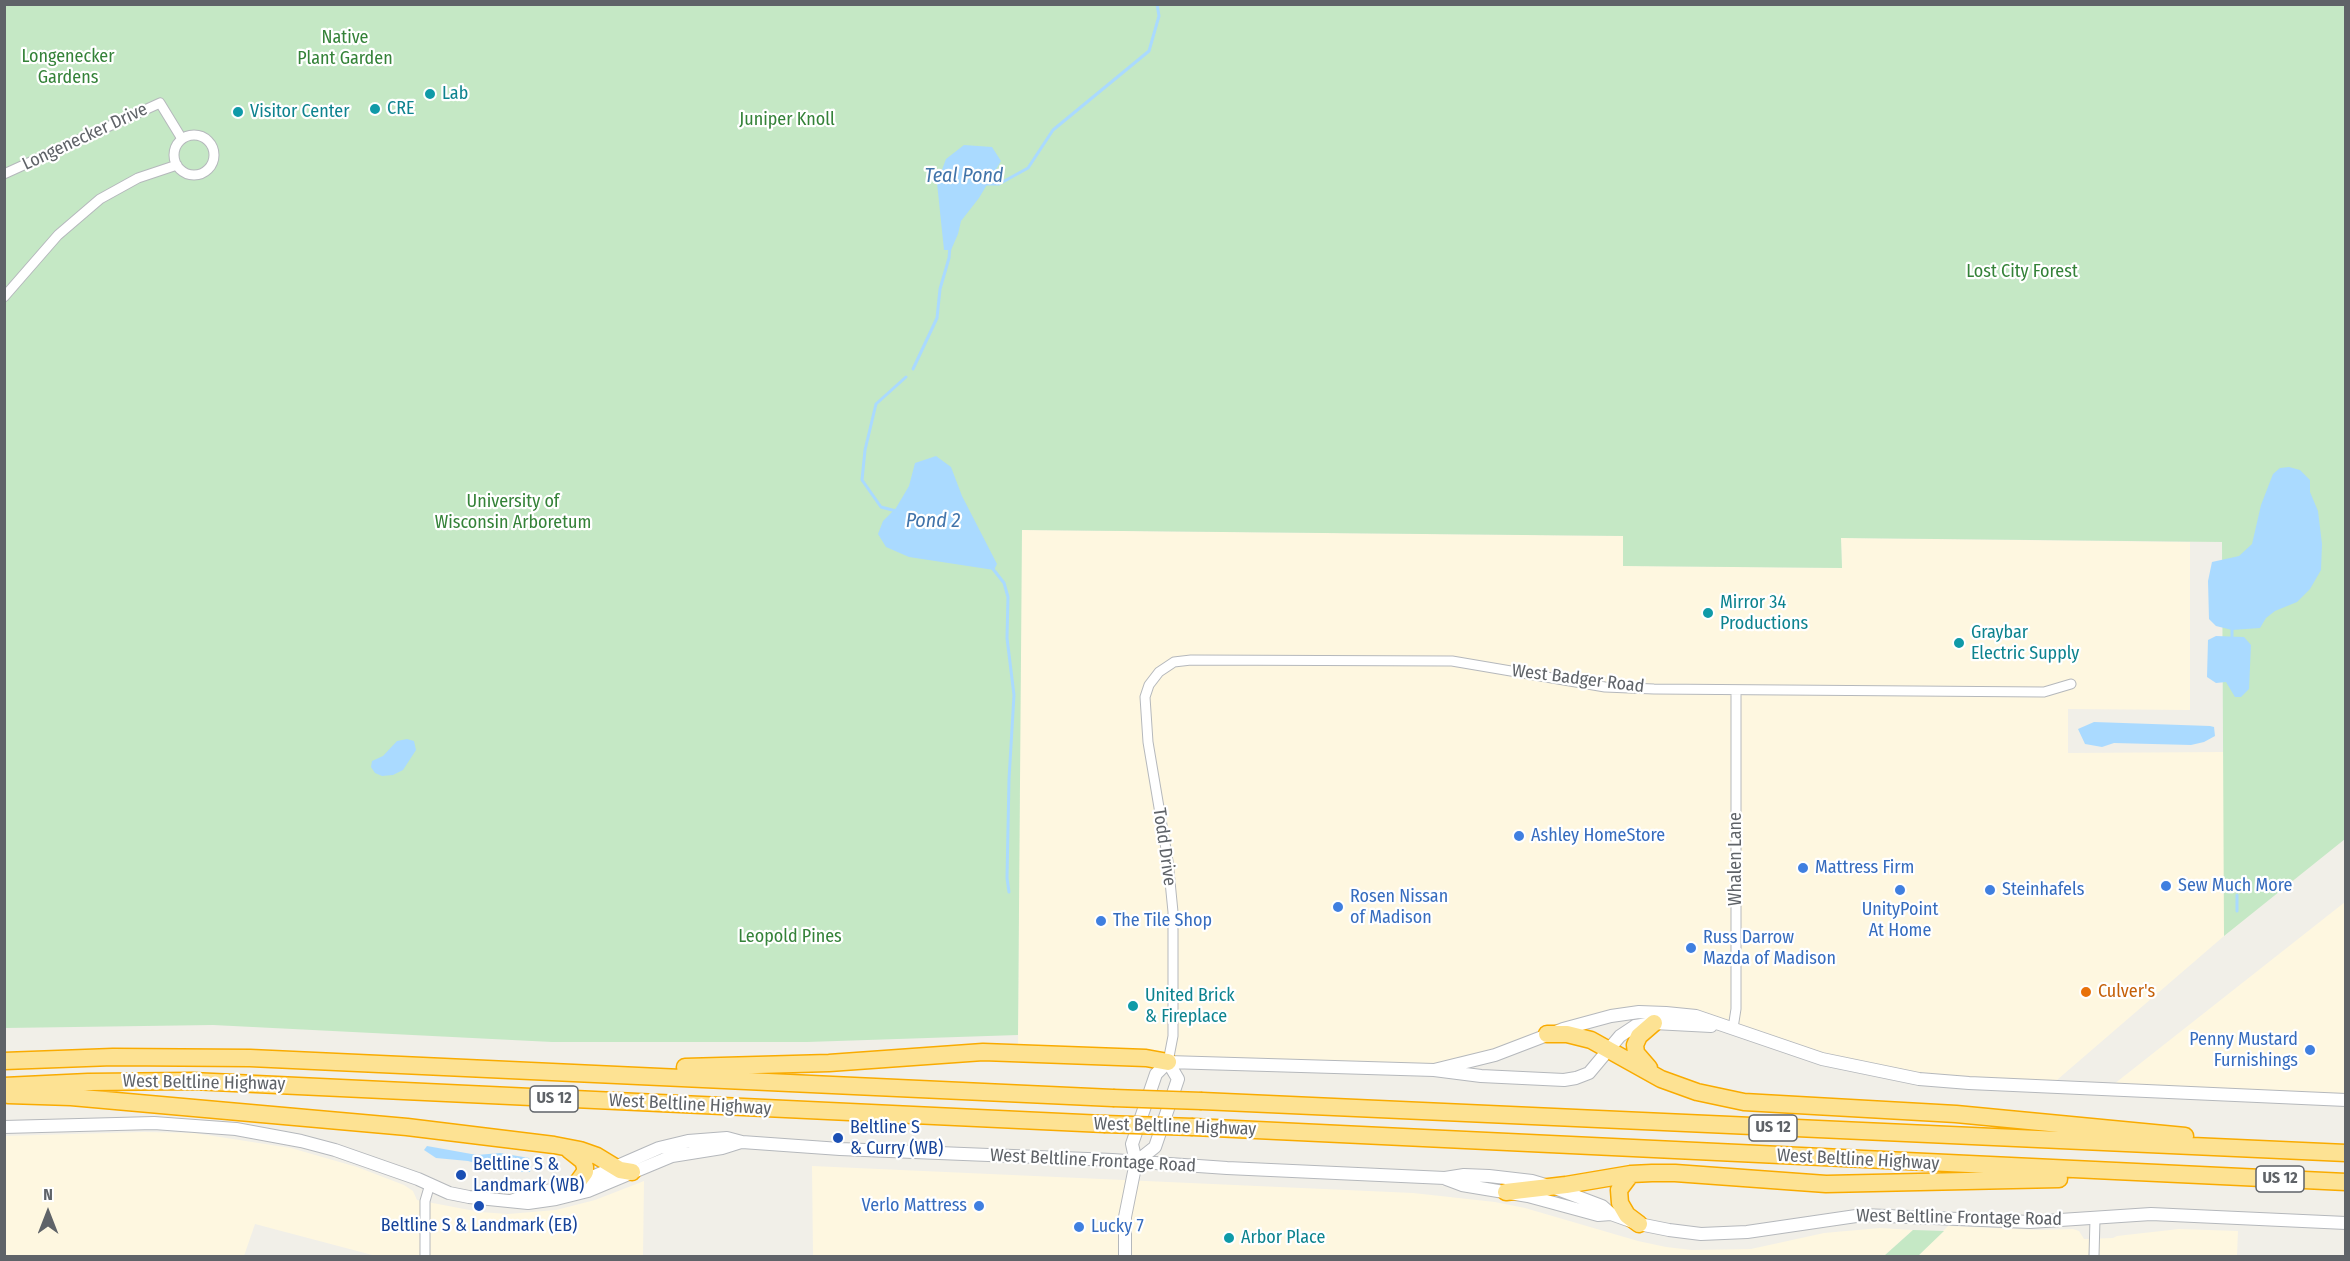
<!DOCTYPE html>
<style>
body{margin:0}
#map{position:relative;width:2350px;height:1261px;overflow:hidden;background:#f1efe8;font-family:"Fira Sans Condensed",sans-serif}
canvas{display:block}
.frame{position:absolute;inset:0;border:6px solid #5f6368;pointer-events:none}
.north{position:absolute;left:18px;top:1183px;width:60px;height:60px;-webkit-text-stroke:4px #fff;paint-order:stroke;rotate:0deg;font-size:16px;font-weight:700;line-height:24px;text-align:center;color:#5f6368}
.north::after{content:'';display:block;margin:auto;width:21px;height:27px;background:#5f6368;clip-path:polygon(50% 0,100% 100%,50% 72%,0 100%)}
</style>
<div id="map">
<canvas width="2350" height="1261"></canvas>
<div class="frame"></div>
<div class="north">N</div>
</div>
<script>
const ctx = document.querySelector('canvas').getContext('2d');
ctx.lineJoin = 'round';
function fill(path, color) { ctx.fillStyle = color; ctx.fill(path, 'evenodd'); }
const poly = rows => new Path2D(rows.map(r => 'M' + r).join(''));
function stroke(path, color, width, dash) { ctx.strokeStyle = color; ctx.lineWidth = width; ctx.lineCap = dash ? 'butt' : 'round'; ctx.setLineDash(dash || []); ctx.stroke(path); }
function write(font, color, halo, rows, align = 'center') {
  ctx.font = font + ' "Fira Sans Condensed",sans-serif'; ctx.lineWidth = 4.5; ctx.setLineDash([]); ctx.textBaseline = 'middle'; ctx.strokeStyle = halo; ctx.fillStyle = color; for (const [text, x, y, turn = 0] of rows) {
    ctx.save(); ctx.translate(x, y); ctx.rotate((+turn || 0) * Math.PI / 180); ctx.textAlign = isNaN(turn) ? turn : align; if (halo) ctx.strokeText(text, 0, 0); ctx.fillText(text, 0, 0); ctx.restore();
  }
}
fill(poly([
 [1021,530,1623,536,1623,566,1842,568,1841,538,2190,542,2190,710,2068,709,2068,753,2224,752,2224,936,2050,1086,1855,1067,1733,1028,1639,1012,1434,1070,1018,1052],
 [2345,902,2345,1100,2109,1088],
 [143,1132,194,1133,291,1148,357,1167,404,1185,413,1191,417,1200,480,1212,508,1214,556,1210,595,1200,644,1181,643,1256,376,1256,255,1224,244,1256,5,1256,4,1136],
 [812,1166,1413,1193,1495,1202,1525,1208,1638,1241,1666,1247,1692,1250,1751,1249,1824,1233,1880,1228,1913,1230,1884,1256,813,1256],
 [1948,1226,2039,1230,2073,1229,2079,1231,2084,1239,2113,1238,2117,1236,2179,1229,2238,1231,2237,1256,1918,1256]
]), '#fef7e0');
fill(poly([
 [4,5,2345,5,2345,839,2224,936,2222,542,1841,538,1842,568,1623,566,1623,536,1022,530,1018,1035,807,1042,552,1042,213,1025,5,1028],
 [1913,1230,1944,1231,1918,1256,1884,1256]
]), '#c5e8c5');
fill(poly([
 [964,145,992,147,1001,161,979,198,961,221,958,234,951,250,944,250,937,183,946,159],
 [936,456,951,467,962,496,997,564,994,570,909,557,886,547,878,534,883,521,896,508,909,486,915,463],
 [2289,467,2300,470,2310,480,2310,492,2318,511,2322,544,2321,570,2310,589,2297,602,2275,611,2266,618,2260,628,2232,630,2216,626,2209,619,2208,581,2212,562,2239,556,2252,544,2261,505,2273,474,2280,468],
 [2216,636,2244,637,2251,645,2249,689,2241,697,2235,697,2226,682,2216,683,2207,677,2208,640],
 [2094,722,2210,726,2214,727,2215,736,2204,742,2191,745,2114,743,2102,747,2085,744,2078,729],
 [407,739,414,741,416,750,403,770,393,775,382,776,375,773,371,767,372,761,383,756,397,741],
 [427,1146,477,1155,500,1153,529,1158,531,1166,530,1172,507,1172,468,1161,436,1158,424,1150]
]), '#aadaff');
stroke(poly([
 [985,184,999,184,1028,168,1053,130,1149,51,1159,16,1157,4],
 [913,369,937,318,940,289,949,258,950,246],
 [896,511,881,507,862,480,865,450,876,404,906,377],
 [993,569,1004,583,1008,597,1007,638,1014,695,1009,779,1007,878,1009,892],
 [2232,636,2232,630],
 [2237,911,2237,895]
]), '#aadaff', 3);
const minor = poly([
 '174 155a20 20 0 1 1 40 0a20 20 0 1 1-40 0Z',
 [4,174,160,103,182,139],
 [4,297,58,235,100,199,138,178,177,165],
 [1733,1028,1736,1009,1736,690],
 [1168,1062,1173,1036,1173,912,1168,861,1148,742,1145,697,1149,685,1159,672,1174,662,1191,660,1452,661,1605,687,1654,689,2044,692,2071,684],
 [425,1256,425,1201,430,1184],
 [2094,1256,2095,1219]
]);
const tertiary = poly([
 [1168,1062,1434,1070,1481,1076,1564,1080,1576,1078,1589,1073,1620,1036,1635,1026,1654,1023,1711,1026],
 [1434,1070,1495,1055,1563,1029,1611,1016,1639,1012,1666,1013,1696,1016,1822,1059,1919,1079,1969,1083,2346,1100],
 [4,1127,154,1123,236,1129,301,1141,335,1150,418,1179,449,1193,469,1197,528,1203,556,1199,588,1191,672,1156,722,1148,741,1142],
 [1136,1162,1155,1147,1178,1079,1168,1062],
 [1446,1179,1462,1185,1528,1196,1598,1215,1611,1214],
 [511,1201,526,1195,562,1188,590,1178,659,1148,688,1141,727,1138,742,1142,840,1149,1112,1160,1227,1168,1445,1178,1464,1175,1489,1176,1532,1181,1552,1187,1602,1206,1611,1214,1639,1224,1669,1230,1701,1234,1747,1232,1863,1215,2030,1222,2151,1214,2346,1223],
 [1125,1256,1125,1217,1136,1162,1132,1144,1156,1074,1168,1062]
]);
const motorway = poly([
 [1547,1034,1567,1034,1591,1040,1661,1079,1697,1092,1744,1102,1956,1114,2185,1136],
 [4,1061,113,1057,250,1058,1113,1098],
 [685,1067,829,1063,983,1052,1146,1058,1168,1062],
 [1649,1068,1636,1053,1635,1045,1639,1036,1654,1023],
 [4,1086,88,1082,192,1081,1104,1124],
 [8,1095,71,1097,407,1127,554,1145,580,1150,597,1156,620,1170,632,1172],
 [1202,1101,2346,1153],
 [1193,1127,2346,1182],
 [569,1150,583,1161,585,1167,585,1172,577,1183],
 [1631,1174,1619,1190,1620,1203,1627,1215,1639,1224],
 [1506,1192,1566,1185,1631,1174,1652,1173,1675,1173,1826,1184,2059,1179]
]);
stroke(minor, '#b5b8bc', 11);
stroke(tertiary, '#b5b8bc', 14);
stroke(motorway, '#f9ab00', 19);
stroke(minor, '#fff', 9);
stroke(tertiary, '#fff', 12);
stroke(motorway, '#fde293', 16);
const motorwayBridge = poly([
 [1113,1098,1202,1101],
 [1104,1124,1193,1127]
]);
stroke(motorwayBridge, '#f9ab00', 19, []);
stroke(motorwayBridge, '#fde293', 16);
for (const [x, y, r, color] of [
 [430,94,6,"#0f9aa8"],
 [375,109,6,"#0f9aa8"],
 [238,112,6,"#0f9aa8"],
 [1708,613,6,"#0f9aa8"],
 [1959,643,6,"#0f9aa8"],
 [1519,836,6,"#3f7fe0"],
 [1803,868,6,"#3f7fe0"],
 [2166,886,6,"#3f7fe0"],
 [1900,890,6,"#3f7fe0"],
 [1990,890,6,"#3f7fe0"],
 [1338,907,6,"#3f7fe0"],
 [1101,921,6,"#3f7fe0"],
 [1691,948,6,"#3f7fe0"],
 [2086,992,6,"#e8710a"],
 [1133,1006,6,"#0f9aa8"],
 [2310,1050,6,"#3f7fe0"],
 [838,1138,6,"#1a4fb4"],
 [461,1175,6,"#1a4fb4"],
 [479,1206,6,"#1a4fb4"],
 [979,1206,6,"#3f7fe0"],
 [1079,1227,6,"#3f7fe0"],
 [1229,1238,6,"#0f9aa8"]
]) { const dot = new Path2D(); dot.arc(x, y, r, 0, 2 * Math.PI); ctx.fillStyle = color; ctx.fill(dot); stroke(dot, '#fff', 2); }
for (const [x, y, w] of [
 [554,1099,48],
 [1773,1128,48],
 [2280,1179,48]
]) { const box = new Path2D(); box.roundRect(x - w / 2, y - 13, w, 26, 4.5); ctx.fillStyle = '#fff'; ctx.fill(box); stroke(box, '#5f6368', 1.5); }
write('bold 16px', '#5f6368', null, [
 ["US 12",554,1099],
 ["US 12",1773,1128],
 ["US 12",2280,1179]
]);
write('18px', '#348238', '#fff', [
 ["Native",345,38],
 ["Plant Garden",345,59],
 ["Longenecker",68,57],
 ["Gardens",68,78],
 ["Juniper Knoll",787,120],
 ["Lost City Forest",2022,272],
 ["University of",513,502],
 ["Wisconsin Arboretum",513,523],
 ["Leopold Pines",790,937]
]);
write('18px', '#0d838f', '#fff', [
 ["Lab",442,94],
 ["CRE",387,109],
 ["Visitor Center",250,112],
 ["Mirror 34",1720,603],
 ["Productions",1720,624],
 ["Graybar",1971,633],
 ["Electric Supply",1971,654],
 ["United Brick",1145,996],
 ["& Fireplace",1145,1017],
 ["Arbor Place",1241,1238]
], 'left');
write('18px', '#5f6368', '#fff', [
 ["Longenecker Drive",85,137,-25],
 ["West Badger Road",1578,679,7],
 ["Todd Drive",1164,847,82],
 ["Whalen Lane",1736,859,-90],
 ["West Beltline Highway",204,1083,1],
 ["West Beltline Highway",690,1105,3],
 ["West Beltline Highway",1175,1127,2],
 ["West Beltline Highway",1858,1160,3],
 ["West Beltline Frontage Road",1093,1161,3],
 ["West Beltline Frontage Road",1959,1218,1]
]);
write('18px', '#366cbe', '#fff', [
 ["Ashley HomeStore",1531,836],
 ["Mattress Firm",1815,868],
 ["Sew Much More",2178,886],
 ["Steinhafels",2002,890],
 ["Rosen Nissan",1350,897],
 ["of Madison",1350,918],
 ["UnityPoint",1900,910,"center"],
 ["At Home",1900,931,"center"],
 ["The Tile Shop",1113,921],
 ["Russ Darrow",1703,938],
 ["Mazda of Madison",1703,959],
 ["Penny Mustard",2298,1040,"right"],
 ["Furnishings",2298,1061,"right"],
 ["Verlo Mattress",967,1206,"right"],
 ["Lucky 7",1091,1227]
], 'left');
write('18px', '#c56008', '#fff', [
 ["Culver's",2098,992]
], 'left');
write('18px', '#164399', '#fff', [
 ["Beltline S",850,1128],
 ["& Curry (WB)",850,1149],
 ["Beltline S &",473,1165],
 ["Landmark (WB)",473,1186],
 ["Beltline S & Landmark (EB)",479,1226,"center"]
], 'left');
write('italic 20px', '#4174aa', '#fff', [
 ["Teal Pond",964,176],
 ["Pond 2",933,521]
]);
</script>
